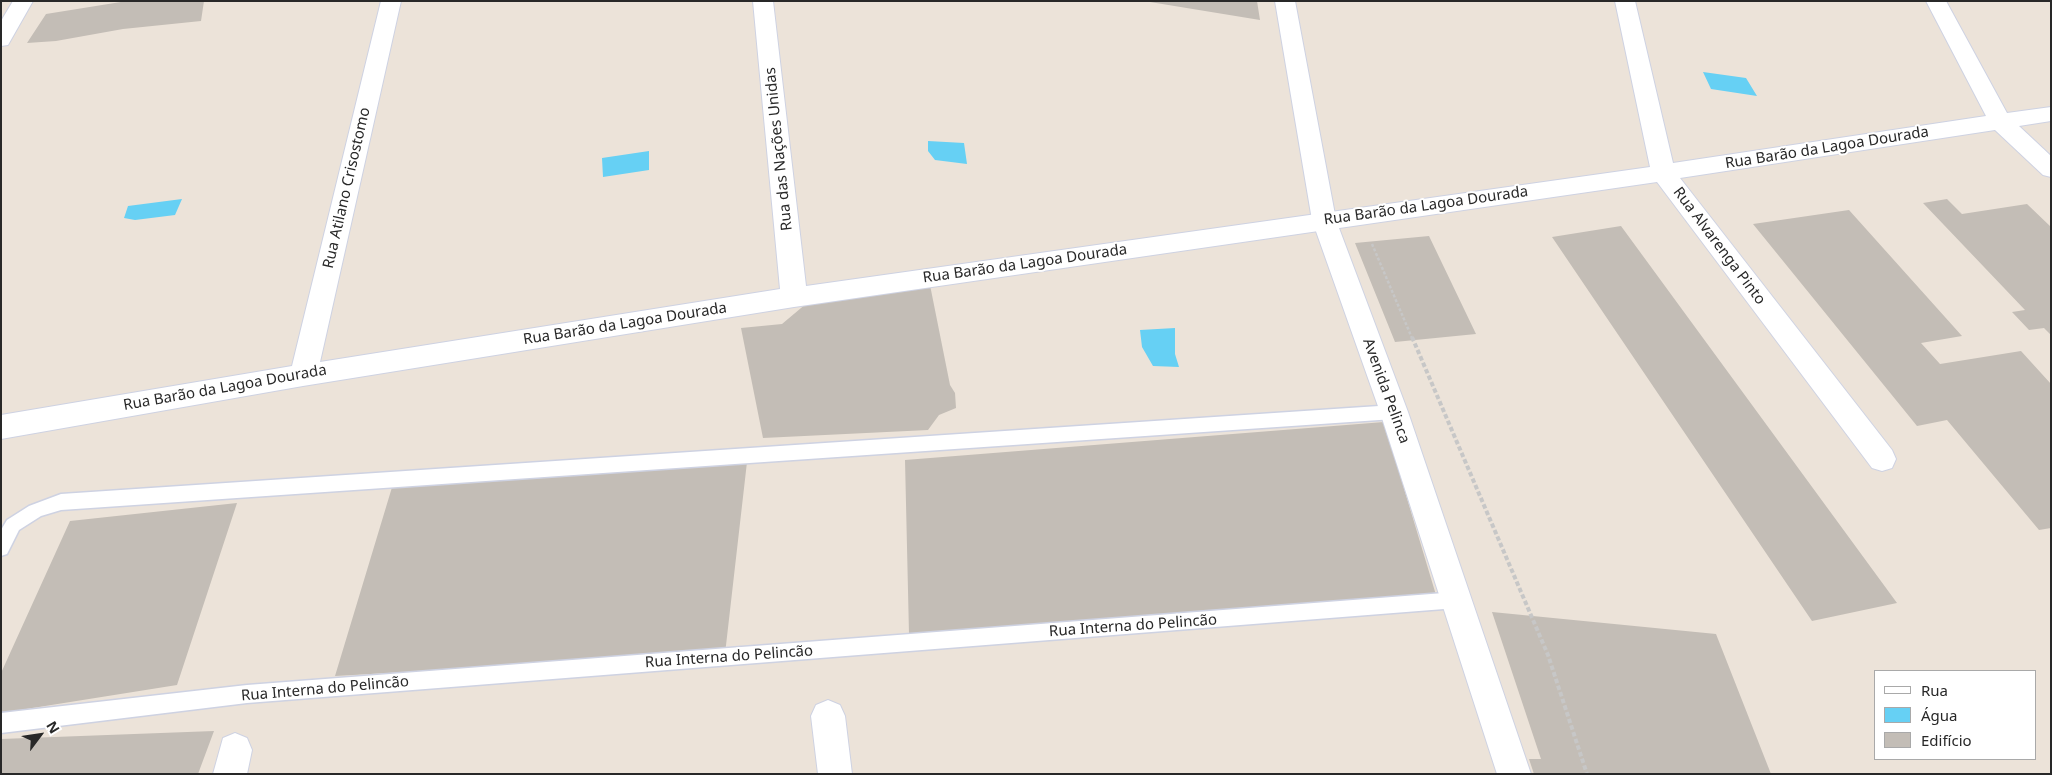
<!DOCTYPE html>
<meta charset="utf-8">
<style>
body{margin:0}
#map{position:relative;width:2052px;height:775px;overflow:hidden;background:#ece3d9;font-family:"Noto Sans",sans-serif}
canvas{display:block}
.frame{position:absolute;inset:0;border:2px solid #282828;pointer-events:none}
.legend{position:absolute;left:1874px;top:670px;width:162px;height:90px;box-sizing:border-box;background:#fff;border:1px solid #a9a9a9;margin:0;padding:6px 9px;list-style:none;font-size:15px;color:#282828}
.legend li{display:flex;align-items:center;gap:10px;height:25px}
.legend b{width:25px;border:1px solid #a9a9a9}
.north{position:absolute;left:15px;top:710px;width:50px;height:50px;-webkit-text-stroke:4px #fff;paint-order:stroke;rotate:59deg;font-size:14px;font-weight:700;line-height:20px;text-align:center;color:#282828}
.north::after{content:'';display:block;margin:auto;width:18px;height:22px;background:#282828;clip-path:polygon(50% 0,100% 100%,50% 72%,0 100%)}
</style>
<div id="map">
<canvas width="2052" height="775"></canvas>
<div class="frame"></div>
<ul class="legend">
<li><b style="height:6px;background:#fff"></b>Rua</li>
<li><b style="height:14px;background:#66d0f4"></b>Água</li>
<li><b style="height:14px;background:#c3bdb6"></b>Edifício</li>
</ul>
<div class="north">N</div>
</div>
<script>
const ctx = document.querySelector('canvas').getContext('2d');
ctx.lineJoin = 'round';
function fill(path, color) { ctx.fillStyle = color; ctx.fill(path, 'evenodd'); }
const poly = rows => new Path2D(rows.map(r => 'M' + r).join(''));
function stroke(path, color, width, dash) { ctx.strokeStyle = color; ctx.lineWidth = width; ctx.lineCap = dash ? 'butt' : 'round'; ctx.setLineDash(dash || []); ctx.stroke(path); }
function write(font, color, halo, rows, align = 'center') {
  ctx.font = font + ' "Noto Sans",sans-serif'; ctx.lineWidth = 4; ctx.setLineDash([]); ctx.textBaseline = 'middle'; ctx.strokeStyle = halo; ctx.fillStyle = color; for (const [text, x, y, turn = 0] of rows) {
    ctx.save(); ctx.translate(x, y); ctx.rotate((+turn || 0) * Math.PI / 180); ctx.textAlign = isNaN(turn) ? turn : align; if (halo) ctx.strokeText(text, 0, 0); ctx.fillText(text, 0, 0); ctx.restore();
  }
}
fill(poly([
 [1703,72,1746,78,1757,96,1711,89],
 [928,141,964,143,967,164,935,160,928,151],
 [649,151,649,170,603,177,602,158],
 [182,199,175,215,135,220,124,218,128,206],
 [1175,328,1175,354,1179,367,1153,366,1142,347,1140,330]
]), '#66d0f4');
fill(poly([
 [127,1,204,1,201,21,123,29,56,41,27,43,46,14],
 [1150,1,1257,1,1260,20,1150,2],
 [1947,199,1962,214,2027,204,2051,227,2051,335,2044,328,2029,330,2012,312,2025,310,1923,203],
 [1849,210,1962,336,1921,343,1940,364,2021,351,2051,384,2051,528,2039,530,1947,420,1917,426,1753,224],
 [1621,226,1897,603,1812,621,1552,237],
 [1429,236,1476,334,1395,342,1355,243],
 [930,285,950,385,955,393,956,408,939,415,928,430,763,438,741,328,782,324,807,303],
 [1384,422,1436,595,909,634,905,460],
 [747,462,725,654,335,676,393,484],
 [237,503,177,685,1,713,1,673,70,521],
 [1492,612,1716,634,1771,774,1534,774,1529,759,1541,759],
 [214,731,198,774,1,774,1,739]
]), '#c3bdb6');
const service = poly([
 [1394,405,1400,407,1402,412,1400,417,1394,419,61,510,41,516,19,530,7,554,1,556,1,530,7,520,29,506,61,494,1394,405],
 [1457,592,1464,594,1466,600,1464,606,1457,608,247,703,1,733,1,713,247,685,1457,592]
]);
const minor = poly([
 [13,1,33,1,8,45,1,46,1,21,13,1],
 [381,1,401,1,320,362,780,289,753,1,773,1,806,286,1650,167,1615,1,1635,1,1673,163,1986,116,1926,1,1946,1,2007,113,2051,107,2051,121,2019,126,2051,156,2051,177,2043,175,1995,130,1680,178,1892,450,1896,459,1892,468,1882,471,1872,468,1657,182,794,307,303,386,1,439,1,415,292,366,381,1],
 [828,700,840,705,845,716,852,774,818,774,811,716,816,705,828,700],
 [235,733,247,738,252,750,247,774,213,774,223,738,235,733]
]);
const secondary = poly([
 [1275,1,1295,1,1336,220,1408,412,1531,774,1497,774,1380,412,1312,220,1275,1]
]);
stroke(service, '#ced2e2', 3);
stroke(minor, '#ced2e2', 2);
stroke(secondary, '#ced2e2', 2);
stroke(poly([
 [1372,244,1412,338]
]), '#c7c7c7', 2.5, [3, 2]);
stroke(poly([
 [1412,337,1548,655,1587,774]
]), '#c7c7c7', 4, [4.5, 2.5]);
fill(service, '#fff');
fill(minor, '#fff');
fill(secondary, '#fff');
write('15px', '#282828', '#fff', [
 ["Rua Barão da Lagoa Dourada",1827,148,-9],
 ["Rua das Nações Unidas",779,149,-96],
 ["Rua Atilano Crisostomo",347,188,-77],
 ["Rua Barão da Lagoa Dourada",1426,206,-8],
 ["Rua Alvarenga Pinto",1719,246,53],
 ["Rua Barão da Lagoa Dourada",1025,264,-8],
 ["Rua Barão da Lagoa Dourada",625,324,-9],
 ["Rua Barão da Lagoa Dourada",225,388,-10],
 ["Avenida Pelinca",1386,391,70],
 ["Rua Interna do Pelincão",1133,626,-4],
 ["Rua Interna do Pelincão",729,657,-4],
 ["Rua Interna do Pelincão",325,689,-5]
]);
</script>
